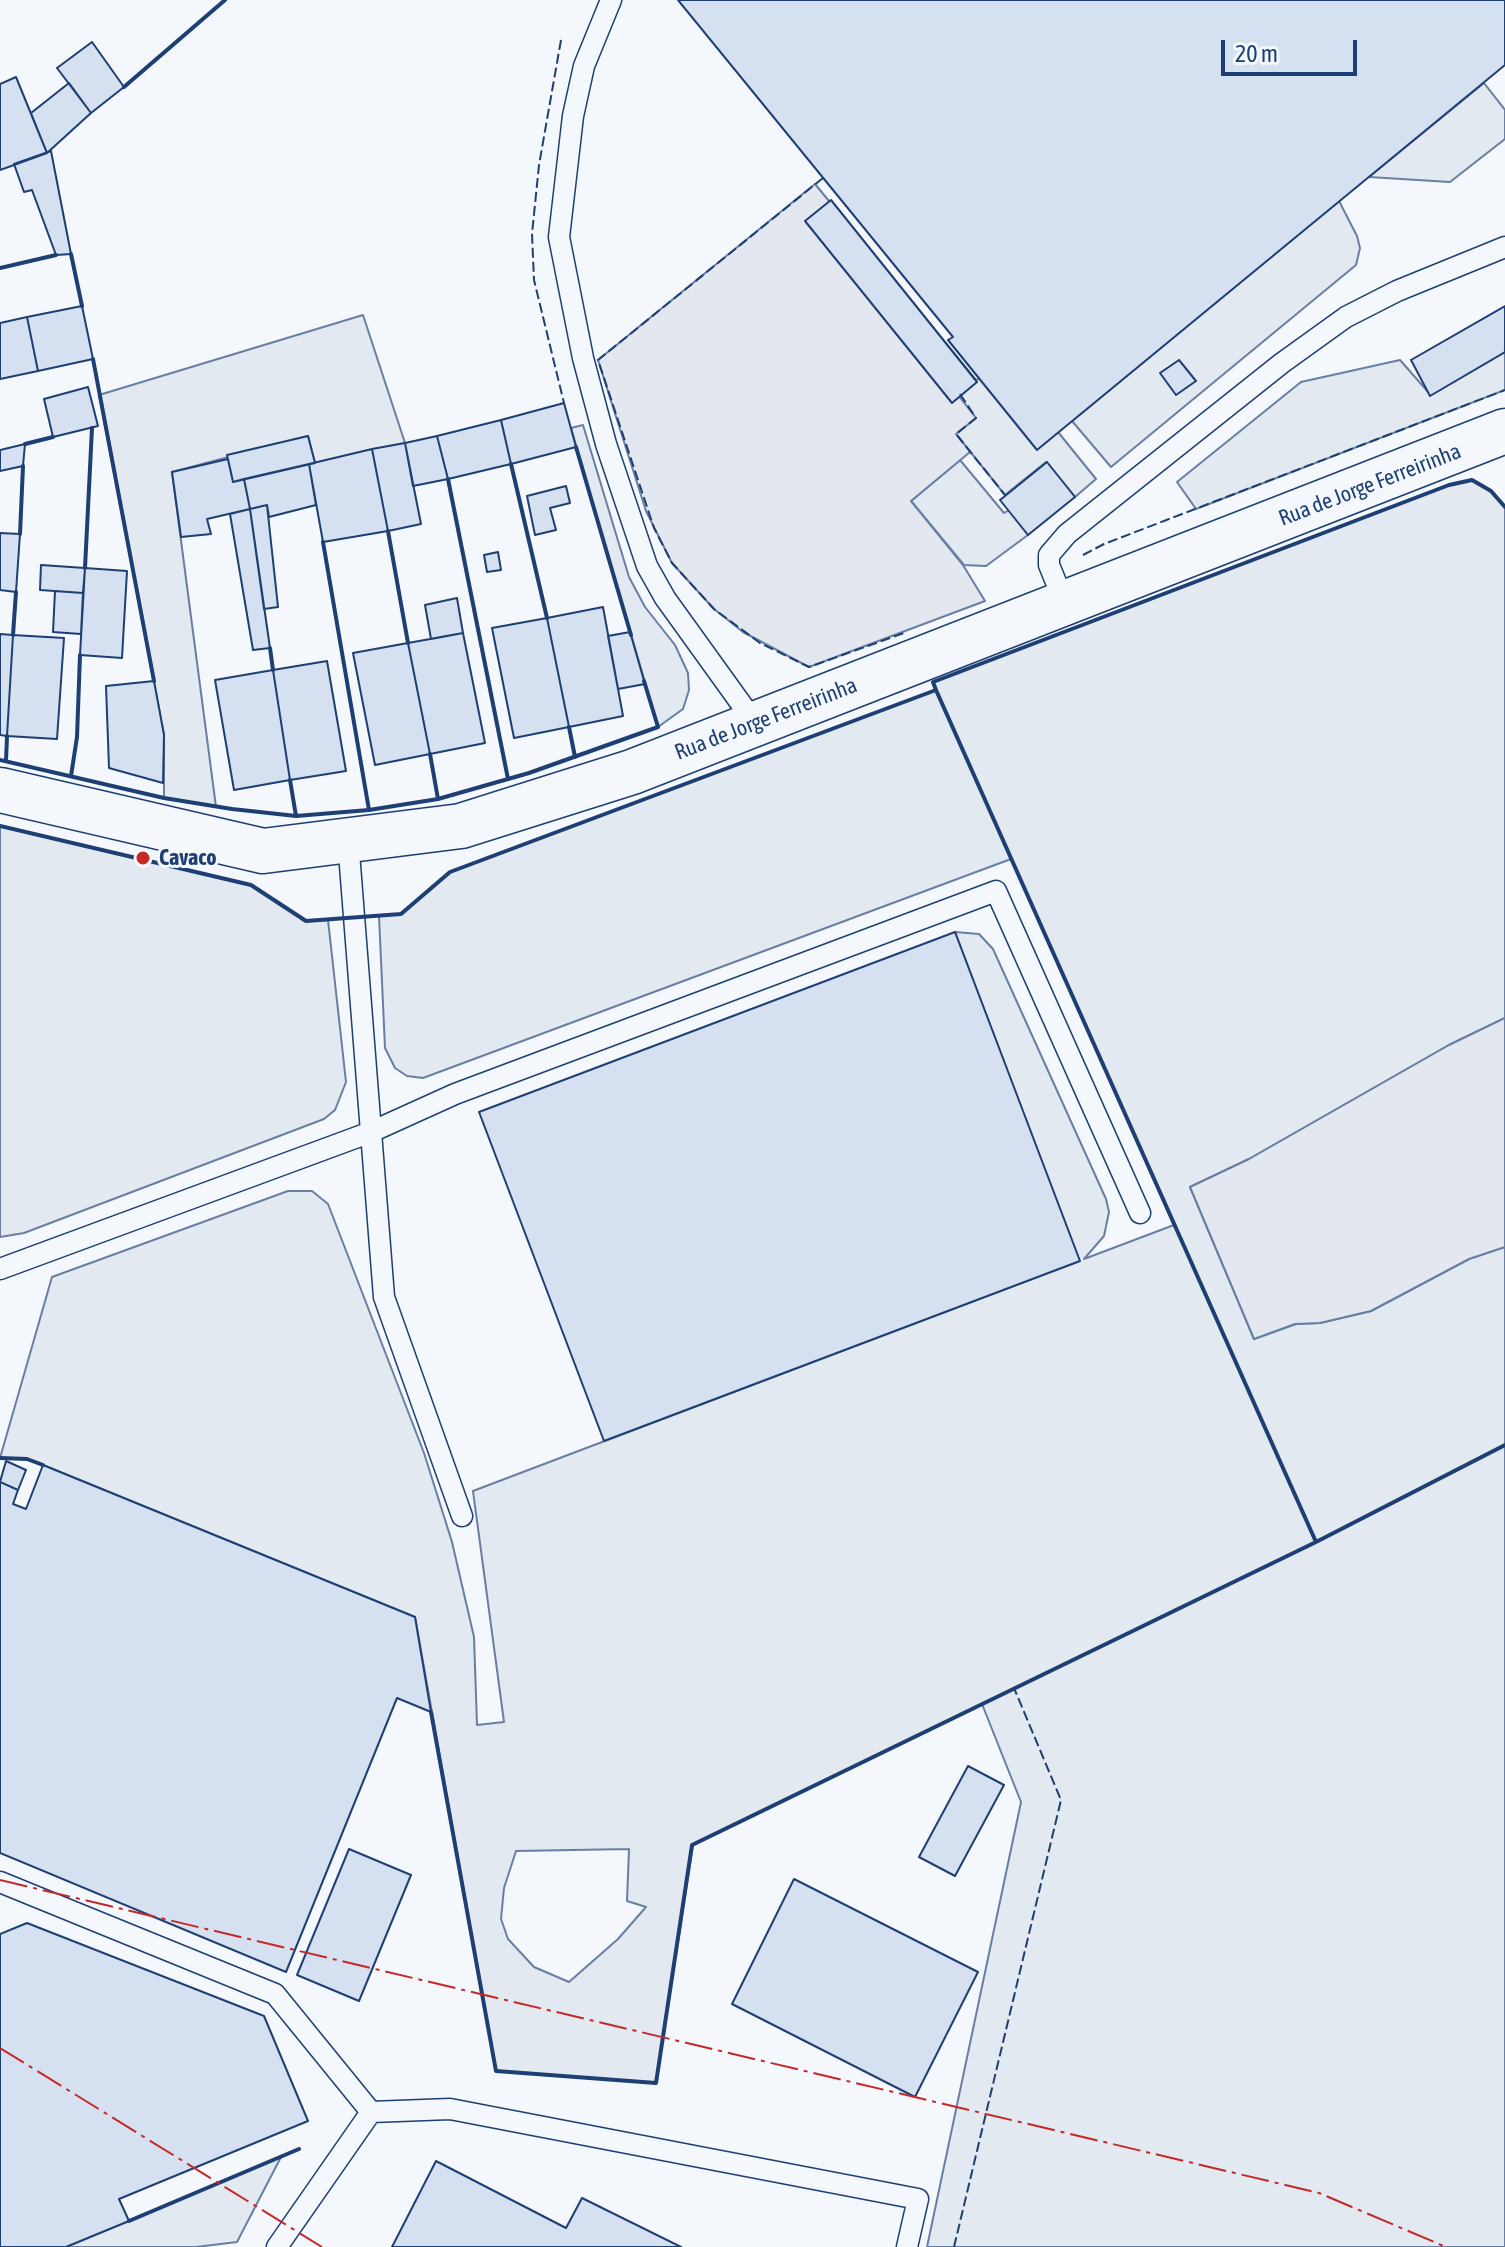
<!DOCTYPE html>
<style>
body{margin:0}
#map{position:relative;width:1505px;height:2247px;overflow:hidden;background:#f4f7fb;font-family:"Asap Condensed",sans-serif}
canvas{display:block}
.scale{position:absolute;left:1221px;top:40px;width:136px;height:36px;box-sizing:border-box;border:4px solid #1d3f73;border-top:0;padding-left:10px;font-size:24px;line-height:28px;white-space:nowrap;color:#1d3f73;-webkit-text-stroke:6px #f4f7fb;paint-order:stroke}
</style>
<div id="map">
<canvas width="1505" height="2247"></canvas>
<div class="scale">20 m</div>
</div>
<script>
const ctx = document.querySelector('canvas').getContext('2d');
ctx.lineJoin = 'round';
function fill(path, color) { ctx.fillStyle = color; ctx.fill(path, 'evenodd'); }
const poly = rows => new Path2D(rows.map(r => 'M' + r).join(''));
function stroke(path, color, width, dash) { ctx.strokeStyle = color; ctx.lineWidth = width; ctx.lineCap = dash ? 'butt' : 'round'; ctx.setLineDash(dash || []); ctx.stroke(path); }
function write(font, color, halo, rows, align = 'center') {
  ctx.font = font + ' "Asap Condensed",sans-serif'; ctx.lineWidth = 6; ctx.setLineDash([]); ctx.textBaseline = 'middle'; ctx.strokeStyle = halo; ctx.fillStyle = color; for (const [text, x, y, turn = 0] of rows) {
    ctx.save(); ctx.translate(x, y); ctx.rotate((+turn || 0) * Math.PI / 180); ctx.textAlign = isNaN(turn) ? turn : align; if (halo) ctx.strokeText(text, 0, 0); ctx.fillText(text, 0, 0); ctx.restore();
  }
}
const green = poly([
 [1484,83,1505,110,1505,139,1450,182,1369,177,1484,83],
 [1339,201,1357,236,1360,248,1356,265,1111,467,1072,421,1339,201],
 [363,315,405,443,315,463,308,436,172,472,216,807,164,798,164,735,99,395,363,315],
 [1505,348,1505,390,1196,509,1177,482,1301,382,1400,360,1429,393,1505,348],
 [979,378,1058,432,1096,479,1075,497,1046,462,1005,495,956,434,976,418,958,395,979,378],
 [583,425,629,577,645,607,675,645,688,673,689,690,683,709,658,727,571,428,583,425],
 [960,460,1004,513,1009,510,1028,535,986,566,964,565,911,501,960,460],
 [1472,480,1491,491,1505,507,1505,1018,1449,1045,1249,1159,1190,1187,1254,1339,1296,1324,1320,1323,1371,1311,1469,1259,1505,1247,1505,2247,927,2247,1021,1802,982,1704,693,1845,656,2083,496,2071,415,1617,43,1465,27,1459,0,1458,52,1277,288,1191,312,1191,328,1204,424,1453,452,1542,474,1637,477,1725,504,1722,473,1491,1079,1261,955,932,979,934,993,949,1106,1199,1109,1212,1104,1236,1084,1259,1174,1225,1011,859,423,1078,407,1076,395,1068,385,1048,379,916,401,914,450,872,936,690,933,682,1449,485,1472,480],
 [629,1849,627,1901,646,1907,618,1939,569,1982,534,1967,508,1939,501,1919,504,1888,516,1851,629,1849],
 [0,826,251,885,306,921,328,920,346,1082,335,1110,324,1119,24,1233,0,1237,0,826],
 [281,2157,237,2242,196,2247,66,2247,281,2157]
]);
fill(green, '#e3e9f0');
stroke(green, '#687fa3', 2);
const parking = poly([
 [815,184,976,380,958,395,976,418,956,434,970,452,911,501,963,565,985,601,809,667,743,632,714,609,672,563,646,511,598,360,815,184],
 [1505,1018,1505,1247,1469,1259,1371,1311,1320,1323,1295,1324,1254,1339,1190,1187,1249,1159,1449,1045,1505,1018]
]);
fill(parking, '#e3e8f0');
stroke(parking, '#687fa3', 2);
const building = poly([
 [678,0,1505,0,1505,65,1037,450,948,340,953,337,678,0],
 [92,42,124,87,91,113,57,68,92,42],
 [16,77,47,153,0,170,0,84,16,77],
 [69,83,91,113,47,153,31,113,69,83],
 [51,151,71,254,56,255,32,190,24,192,14,164,51,151],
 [831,200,977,382,952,403,805,221,831,200],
 [82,306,93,359,38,371,27,317,82,306],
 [1505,306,1505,352,1430,396,1411,360,1505,306],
 [27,317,38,371,0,379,0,323,27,317],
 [1179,360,1196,381,1176,395,1160,373,1179,360],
 [88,387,98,426,53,437,44,399,88,387],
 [564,403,576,447,511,464,501,420,564,403],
 [501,420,511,464,448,479,437,436,501,420],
 [308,436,315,463,233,482,227,455,308,436],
 [437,436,448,479,413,486,405,443,437,436],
 [405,443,421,524,388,531,372,449,405,443],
 [25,444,23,466,0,471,0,450,25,444],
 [372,449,388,531,323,542,309,464,372,449],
 [228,459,233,482,244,479,250,509,207,519,211,534,181,537,172,472,228,459],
 [1047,462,1075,497,1028,535,1000,500,1047,462],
 [309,464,316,505,269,517,267,505,250,509,244,479,309,464],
 [566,486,570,503,550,508,556,530,535,535,527,496,566,486],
 [267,505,278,607,264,609,250,509,267,505],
 [250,509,270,648,253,650,230,514,250,509],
 [0,533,20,534,16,592,0,590,0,533],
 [498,552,501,570,487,572,484,555,498,552],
 [41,565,85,568,83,593,40,590,41,565],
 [85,568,127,571,122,658,80,655,85,568],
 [55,591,83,593,81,634,53,632,55,591],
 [457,598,463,633,431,639,425,605,457,598],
 [603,607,623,716,569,727,547,618,603,607],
 [547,618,569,727,514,738,492,628,547,618],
 [630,632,645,684,618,689,608,636,630,632],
 [463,633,485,743,430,754,408,643,463,633],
 [0,634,13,635,7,736,0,735,0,634],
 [13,635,64,638,57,739,7,736,13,635],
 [408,643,430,754,375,765,353,653,408,643],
 [327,661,346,771,290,780,273,670,327,661],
 [273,670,290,780,234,790,215,680,273,670],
 [154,681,164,735,163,783,109,768,106,686,154,681],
 [955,932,1080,1261,604,1441,479,1112,955,932],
 [6,1461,26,1470,18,1490,0,1482,6,1461],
 [43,1465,415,1617,431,1712,397,1698,286,1972,0,1853,0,1482,18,1490,13,1504,26,1509,43,1465],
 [968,1766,1004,1785,955,1876,919,1857,968,1766],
 [349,1849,411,1875,359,2001,297,1975,349,1849],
 [794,1879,978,1972,915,2097,732,2004,794,1879],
 [27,1923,264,2016,308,2121,119,2199,129,2221,66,2247,0,2247,0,1934,27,1923],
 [436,2161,566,2228,582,2198,681,2247,392,2247,436,2161]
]);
fill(building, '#d5e0f0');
stroke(building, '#1d3f73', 2);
const lane = poly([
 [611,0,584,66,573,116,559,237,583,358,606,444,647,566,665,598,755,723],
 [1065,604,1049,565,1049,555,1067,534,1282,363,1346,317,1397,291,1505,247],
 [348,840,384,1297,462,1516],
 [0,1269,371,1132,455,1094,996,891,1140,1213],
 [0,1882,275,1994,371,2112],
 [277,2247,371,2112,450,2109,918,2199,907,2247]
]);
const secondary = poly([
 [0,790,263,851,461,826,632,772,1505,431]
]);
stroke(lane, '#1d3f73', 23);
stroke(secondary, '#1d3f73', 47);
stroke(lane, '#f4f7fb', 20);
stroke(secondary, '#f4f7fb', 44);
stroke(poly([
 [561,40,539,165,532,234,534,280,564,403],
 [823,178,598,360,654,528,672,563,714,609,760,643,809,667,904,633],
 [960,394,976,418,956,434,1005,495],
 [1083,555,1104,544,1505,390],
 [954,2247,1061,1800,1014,1688]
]), '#1d3f73', 2, [10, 4]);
stroke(poly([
 [124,87,225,0],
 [71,254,82,306],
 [0,268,56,255],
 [93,359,154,681],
 [25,444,53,437],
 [576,447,631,635],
 [511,464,547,618],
 [448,479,508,779],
 [388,531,408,643],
 [20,534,23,466],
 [323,542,369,810],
 [85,568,92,428],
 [13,635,16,592],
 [270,648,273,670],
 [936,690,1316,1542,1505,1445],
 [569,727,575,757],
 [430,754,438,799],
 [0,760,164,798,232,809,296,816,369,810,438,799,529,773,658,727,644,681],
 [6,761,7,736],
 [71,776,77,737,80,655],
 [290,780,296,816],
 [0,826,251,885,306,921,401,914,450,872,936,690,933,682,1449,485,1472,480,1491,491,1505,507],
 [0,1458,27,1459,43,1465],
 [431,1712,496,2071,656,2083,692,1845,1316,1542],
 [129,2221,299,2149]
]), '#1d3f73', 4);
stroke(poly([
 [0,1880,1319,2193,1446,2247],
 [0,2048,322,2247]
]), '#c62828', 2, [28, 6, 4, 6]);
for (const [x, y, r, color] of [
 [143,858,8,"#c62828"]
]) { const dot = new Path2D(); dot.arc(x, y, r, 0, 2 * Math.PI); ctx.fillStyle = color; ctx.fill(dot); stroke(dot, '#f4f7fb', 3); }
write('22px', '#1d3f73', '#f4f7fb', [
 ["Rua de Jorge Ferreirinha",1370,485,-21],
 ["Rua de Jorge Ferreirinha",766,719,-21]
]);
write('bold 22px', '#1d3f73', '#f4f7fb', [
 ["Cavaco",159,858]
], 'left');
</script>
